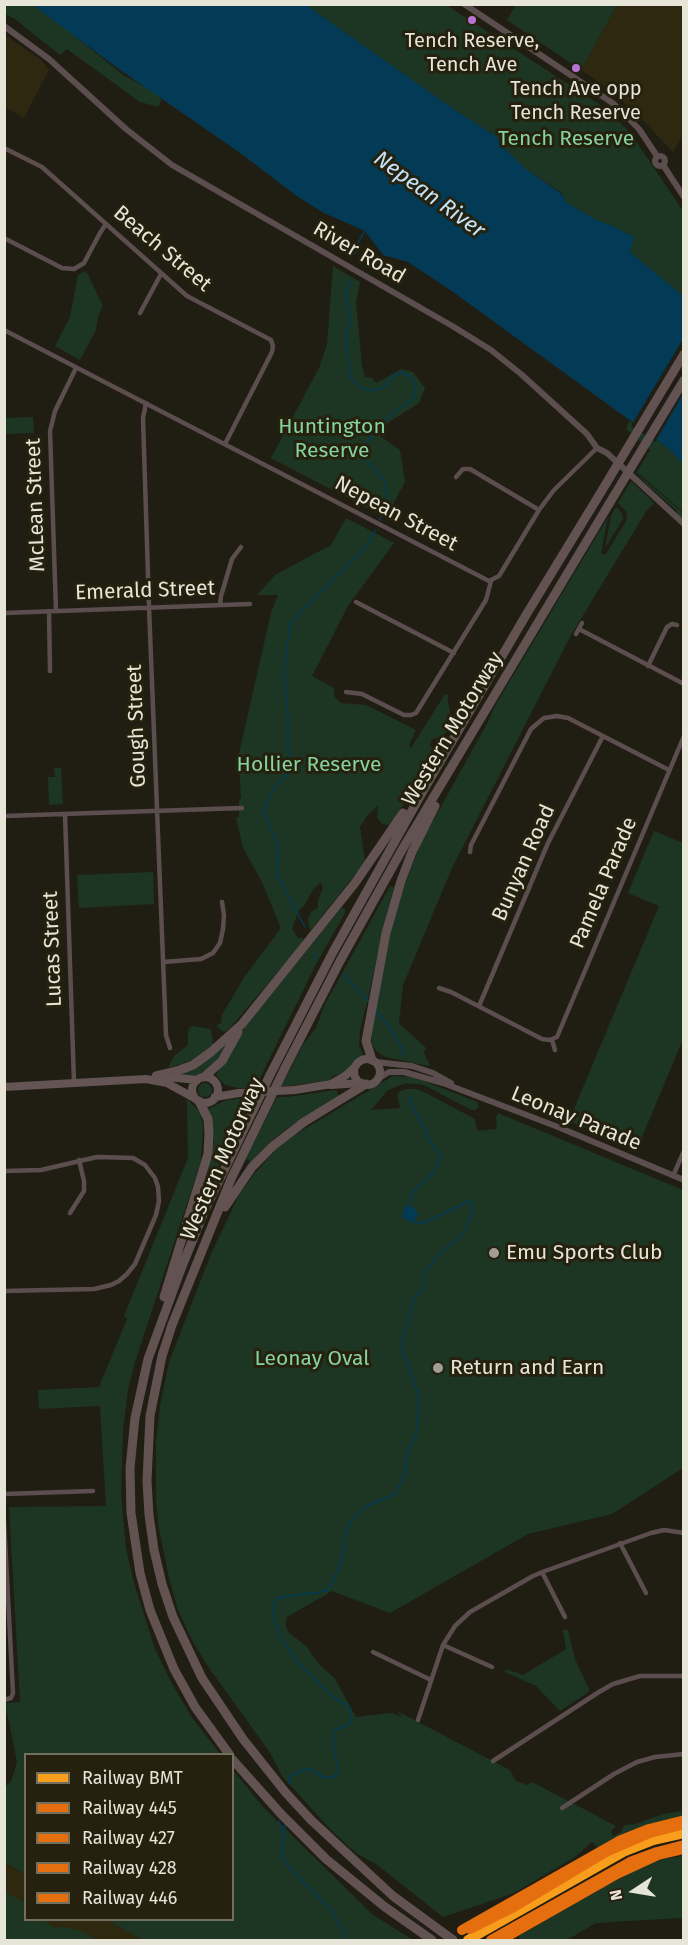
<!DOCTYPE html>
<style>
body{margin:0}
#map{position:relative;width:688px;height:1945px;overflow:hidden;background:#201e13;font-family:"Fira Sans",sans-serif}
canvas{display:block}
.frame{position:absolute;inset:0;border:6px solid #e7e4d8;pointer-events:none}
.legend{position:absolute;left:24px;top:1753px;width:210px;height:168px;box-sizing:border-box;background:#25210e;border:2px solid #736f5f;margin:0;padding:8px 10px;list-style:none;font-size:18px;color:#e7e4d8}
.legend li{display:flex;align-items:center;gap:12px;height:30px}
.legend b{width:30px;border:2px solid #736f5f}
.north{position:absolute;left:604px;top:1861px;width:60px;height:60px;-webkit-text-stroke:4px #25210e;paint-order:stroke;rotate:258deg;font-size:16px;font-weight:700;line-height:24px;text-align:center;color:#e7e4d8}
.north::after{content:'';display:block;margin:auto;width:21px;height:27px;background:#e7e4d8;clip-path:polygon(50% 0,100% 100%,50% 72%,0 100%)}
</style>
<div id="map">
<canvas width="688" height="1945"></canvas>
<div class="frame"></div>
<ul class="legend">
<li><b style="height:8px;background:#f99d1c"></b>Railway BMT</li>
<li><b style="height:8px;background:#e56e0f"></b>Railway 445</li>
<li><b style="height:8px;background:#e56e0f"></b>Railway 427</li>
<li><b style="height:8px;background:#e56e0f"></b>Railway 428</li>
<li><b style="height:8px;background:#e56e0f"></b>Railway 446</li>
</ul>
<div class="north">N</div>
</div>
<script>
const ctx = document.querySelector('canvas').getContext('2d');
ctx.lineJoin = 'round';
function fill(path, color) { ctx.fillStyle = color; ctx.fill(path, 'evenodd'); }
const poly = rows => new Path2D(rows.map(r => 'M' + r).join(''));
function stroke(path, color, width, dash) { ctx.strokeStyle = color; ctx.lineWidth = width; ctx.lineCap = dash ? 'butt' : 'round'; ctx.setLineDash(dash || []); ctx.stroke(path); }
function write(font, color, halo, rows, align = 'center') {
  ctx.font = font + ' "Fira Sans",sans-serif'; ctx.lineWidth = 6; ctx.setLineDash([]); ctx.textBaseline = 'middle'; ctx.strokeStyle = halo; ctx.fillStyle = color; for (const [text, x, y, turn = 0] of rows) {
    ctx.save(); ctx.translate(x, y); ctx.rotate((+turn || 0) * Math.PI / 180); ctx.textAlign = isNaN(turn) ? turn : align; if (halo) ctx.strokeText(text, 0, 0); ctx.fillText(text, 0, 0); ctx.restore();
  }
}
fill(poly([
 [617,5,683,5,683,134,673,152,633,110,610,90,581,70],
 [5,35,41,60,49,70,24,118,5,107],
 [4,1863,25,1874,25,1913,5,1902],
 [39,1920,107,1920,143,1940,77,1940]
]), '#2d280f');
fill(poly([
 [5,5,32,5,56,21,123,75,162,96,159,107,140,102,67,49,60,55,15,19,5,14],
 [306,5,446,5,599,104,629,131,683,211,683,296,630,252,634,237,611,225,596,220,566,202,562,193,526,169,501,145,497,137,455,110],
 [516,5,516,4,617,5,581,70,507,20],
 [333,266,360,282,356,302,362,366,365,377,372,378,376,383,402,369,413,372,425,388,419,403,389,422,380,436,400,450,405,482,386,518,271,458,319,368,327,345],
 [86,271,103,306,98,316,96,330,80,360,55,346,70,317,78,275],
 [33,417,34,433,5,434,5,418],
 [629,421,668,448,683,464,683,512,637,472,650,450,626,429],
 [636,473,683,513,683,520,677,514,677,511,650,487,653,491],
 [631,481,654,503,647,510,571,635,452,868,403,985,399,1023,426,1048,424,1053,430,1065,429,1066,386,1057,377,1052,372,1044,371,1037,385,956,396,912,409,873,422,841,489,720,496,704,608,517,601,553,603,555,606,554,626,521,627,512,618,503],
 [616,507,622,513,623,519,605,548,611,516],
 [346,518,394,543,348,606,312,676,334,688,334,696,341,703,366,705,416,730,409,745,411,748,445,694,448,695,448,702,452,723,442,738,432,739,430,745,435,752,392,823,387,825,381,823,377,817,378,805,367,816,360,827,365,862,310,931,308,919,311,912,318,908,318,900,323,888,321,882,314,888,304,906,299,910,292,929,298,938,303,938,304,941,230,1028,224,1032,216,1026,221,1023,222,1015,243,979,281,928,261,880,243,848,236,818,239,817,239,799,241,798,239,762,237,762,271,613,278,595,257,595,275,575,331,545],
 [54,768,61,768,63,804,49,805,48,777,55,777],
 [654,831,683,843,683,1039,637,1149,569,1121,659,906,628,893],
 [153,872,154,904,79,908,77,875],
 [390,886,394,887,381,936,369,995,360,1030,359,1046,361,1049,363,1056,357,1059,347,1072,333,1076,329,1080,281,1087,303,1045,316,1028,323,1008],
 [342,907,345,909,345,913,316,964,255,1088,238,1088,225,1085,216,1075,237,1037],
 [193,1026,211,1029,213,1045,192,1060,168,1068,174,1056,188,1045,188,1034,189,1028],
 [230,1037,218,1059,200,1074,189,1077,177,1074],
 [393,1076,411,1077,421,1080,477,1102,479,1106,476,1110,471,1110,424,1085,406,1083,388,1090,371,1110,400,1108,397,1095,400,1091,407,1089,416,1089,426,1093,475,1119,477,1131,497,1129,496,1118,498,1113,683,1190,683,1468,612,1514,528,1534,390,1613,332,1591,287,1617,285,1623,288,1632,306,1646,317,1662,335,1679,356,1717,391,1713,402,1717,397,1711,510,1770,516,1781,527,1785,532,1782,616,1826,611,1832,613,1836,621,1832,624,1825,635,1824,663,1814,683,1811,683,1824,666,1826,599,1850,592,1842,575,1857,514,1893,443,1917,376,1864,357,1854,331,1830,282,1776,271,1754,209,1668,193,1642,178,1610,169,1577,159,1529,156,1502,156,1443,160,1406,169,1362,211,1254,239,1195,254,1174,278,1148,293,1136],
 '198 1090a7 7 0 1 1 14 0a7 7 0 1 1-14 0Z',
 [336,1090,339,1096,285,1130,270,1142,251,1162,246,1158,277,1097,287,1097],
 [249,1098,198,1212,196,1212,208,1171,214,1142,213,1133,208,1109,227,1100],
 [187,1099,200,1112,203,1126,201,1161,135,1362,128,1389,123,1430,121,1494,126,1548,134,1583,155,1649,172,1684,191,1716,220,1754,26,1754,25,1874,5,1863,4,1787,11,1782,17,1762,6,1707,7,1703,20,1702,9,1507,106,1506,100,1406,39,1409,38,1390,99,1387,127,1319,124,1316,188,1158],
 [563,1630,568,1630,575,1659,590,1691,560,1711,536,1686,505,1672,506,1669,523,1675,566,1649],
 [233,1770,263,1807,373,1915,413,1940,143,1940,107,1920,232,1920],
 [683,1856,683,1919,680,1918,596,1923,567,1940,520,1940,519,1936,597,1890,655,1860],
 [5,1892,25,1903,26,1920,45,1920,48,1924,55,1928,65,1927,78,1930,98,1940,5,1940]
]), '#1d3623');
fill(poly([
 [33,5,306,5,455,110,497,137,501,145,526,169,562,194,566,202,596,220,611,225,634,237,630,252,683,296,683,464,668,448,453,292,408,262,383,255,365,231,324,213,298,197,243,155,116,67],
 [405,1206,412,1207,416,1210,418,1215,413,1223,402,1217]
]), '#033b56');
fill(poly([
 [683,339,683,394,655,442,631,426]
]), '#201e13');
stroke(poly([
 [355,254,357,244,365,231],
 [350,280,346,294,351,320,347,331,347,349,350,373,352,380,363,389,374,390,381,388,387,384,393,376,402,372,410,377,416,386,414,398,393,413,371,435,366,445,366,460,384,480,387,499,380,520],
 [305,927,277,874,278,846,263,810,276,785,293,770,288,752,288,717,284,673,290,623,365,548,375,530],
 [314,954,317,960],
 [343,974,370,1003],
 [375,1009,391,1029,403,1050,404,1056],
 [408,1208,413,1192,434,1172,440,1159,438,1152,427,1137,425,1128,413,1109,410,1096],
 [289,1784,289,1777,303,1770,310,1769,325,1778,335,1776,338,1771,333,1740,335,1730,346,1726,352,1720,351,1712,347,1705,333,1697,302,1667,284,1643,276,1625,273,1610,273,1603,277,1599,283,1597,327,1591,334,1579,342,1559,347,1528,354,1516,367,1506,395,1494,400,1485,405,1474,407,1452,416,1436,419,1397,402,1349,403,1338,414,1299,423,1289,426,1271,438,1255,463,1234,470,1218,473,1205,469,1201,422,1224,414,1222],
 [279,1821,283,1832],
 [285,1825,282,1856,288,1866,333,1912,347,1940]
]), '#033b56', 1.5);
stroke(poly([
 [4,148,42,167,187,296,271,340,273,346,272,352,225,444],
 [4,238,62,268,74,269,84,263,100,233,106,224],
 [140,313,161,274],
 [4,330,489,581,499,576,539,510,554,490,597,448],
 [146,403,143,418,149,607,166,1035,170,1048],
 [456,477,463,469,470,469,539,510],
 [356,602,454,653],
 [220,605,221,596,232,559,241,547],
 [49,611,50,671],
 [56,611,50,431,55,411,76,368],
 [4,613,250,604],
 [579,629,684,684],
 [576,634,582,623],
 [648,666,667,627,672,624,677,625],
 [346,692,362,694,404,715,411,715,416,713,486,600,491,581],
 [65,814,74,1083],
 [4,816,242,808],
 [470,852,471,845,531,729,544,718,557,716,568,718,669,770],
 [163,962,201,959,213,953,220,943,223,929,224,915,222,902],
 [439,988,451,992,542,1039,550,1040,557,1037,684,736],
 [479,1006,548,843,603,736],
 [552,1040,555,1050],
 [4,1171,41,1170,97,1157,133,1158,145,1165,155,1178,158,1187,159,1201,156,1215,135,1264,127,1274,119,1281,111,1285,94,1289,4,1291],
 [673,1176,684,1151],
 [70,1213,84,1191,84,1181,79,1160],
 [4,1494,93,1491],
 [4,1521,13,1693,11,1698,4,1700],
 [620,1543,646,1593],
 [542,1572,565,1617],
 [443,1645,492,1667],
 [373,1652,431,1680],
 [418,1720,443,1645,455,1626,470,1612,533,1576,545,1571,651,1533,664,1530,684,1533],
 [493,1761,599,1692,613,1684,640,1676,684,1676],
 [562,1808,614,1774,637,1762,655,1757,684,1754]
]), '#5c4e4f', 4.5);
stroke(poly([
 [464,4,614,104,639,129,657,156],
 [4,26,49,59,126,129,172,165,454,327,491,350,521,374,587,434,597,448,607,453,684,524],
 '655 161a5 5 0 1 1 10 0a5 5 0 1 1-10 0Z',
 [663,165,684,197],
 [376,1062,412,1066,433,1073,451,1083],
 [379,1078,389,1072,404,1072,443,1083,558,1127,684,1180]
]), '#5c4e4f', 6);
stroke(poly([
 '354 1072a13 13 0 1 1 26 0a13 13 0 1 1-26 0Z',
 [158,1076,197,1080],
 '192 1090a13 13 0 1 1 26 0a13 13 0 1 1-26 0Z',
 [331,1085,362,1083],
 [4,1087,146,1079,167,1083,196,1099],
 [295,1090,331,1084,345,1076,355,1067],
 [215,1097,239,1093]
]), '#645454', 8);
stroke(poly([
 [372,1060,366,1041,386,933,401,881,412,852,435,806],
 [156,1076,177,1071,193,1065,211,1052,242,1024,355,883,403,813],
 [204,1077,222,1061,238,1032],
 [225,1207,252,1167,273,1146,304,1122,366,1084],
 [164,1297,208,1154,209,1133,208,1119,199,1101],
 [229,1754,195,1707,174,1669,150,1610,140,1573,131,1513,130,1468,135,1418,148,1359,181,1269,204,1212,270,1075,333,952,423,791,526,615,598,497],
 [232,1759,282,1815,326,1859,385,1907,432,1940],
 [453,1940,393,1896,311,1820,286,1793,243,1739,202,1678,173,1617,162,1584,154,1550,149,1515,147,1481,150,1416,162,1356,172,1325,231,1179,286,1066,340,961,403,848,609,504]
]), '#625251', 9);
stroke(poly([
 [239,1093,295,1090]
]), '#645454', 8);
stroke(poly([
 [598,497,684,354],
 [609,504,684,380]
]), '#625251', 9);
stroke(poly([
 [468,1940,625,1851,653,1840,684,1833]
]), '#f99d1c', 10);
stroke(poly([
 [491,1940,630,1862,657,1852,684,1845]
]), '#e56e0f', 10);
stroke(poly([
 [462,1930,619,1841,649,1829,681,1821]
]), '#e56e0f', 10);
stroke(poly([
 [501,1940,617,1874,658,1855,684,1849]
]), '#e56e0f', 10);
stroke(poly([
 [470,1929,514,1907,606,1852,650,1833,681,1825]
]), '#e56e0f', 10);
for (const [x, y, r, color] of [
 [472,20,5,"#b673d3"],
 [576,68,5,"#b673d3"],
 [494,1253,6,"#a19f93"],
 [438,1368,6,"#a19f93"]
]) { const dot = new Path2D(); dot.arc(x, y, r, 0, 2 * Math.PI); ctx.fillStyle = color; ctx.fill(dot); stroke(dot, '#25210e', 2); }
write('20px', '#e7e4d8', '#25210e', [
 ["Tench Reserve,",472,41],
 ["Tench Ave",472,65],
 ["Tench Ave opp",576,89],
 ["Tench Reserve",576,113]
]);
write('21px', '#86d39e', '#25210e', [
 ["Tench Reserve",566,139],
 ["Huntington",332,427],
 ["Reserve",332,451],
 ["Hollier Reserve",309,765],
 ["Leonay Oval",312,1359]
]);
write('21px', '#e7e4d8', '#25210e', [
 ["Beach Street",162,249,40],
 ["River Road",359,253,30],
 ["McLean Street",36,505,-92],
 ["Nepean Street",396,514,28],
 ["Emerald Street",145,591,-2],
 ["Gough Street",137,726,-92],
 ["Western Motorway",453,729,-59],
 ["Bunyan Road",524,863,-66],
 ["Pamela Parade",604,883,-67],
 ["Lucas Street",53,949,-92],
 ["Leonay Parade",576,1119,22],
 ["Western Motorway",223,1159,-66]
]);
write('21px', '#e7e4d8', '#25210e', [
 ["Emu Sports Club",506,1253],
 ["Return and Earn",450,1368]
], 'left');
write('italic 22px', '#c4e2f7', '#25210e', [
 ["Nepean River",429,195,36]
]);
</script>
